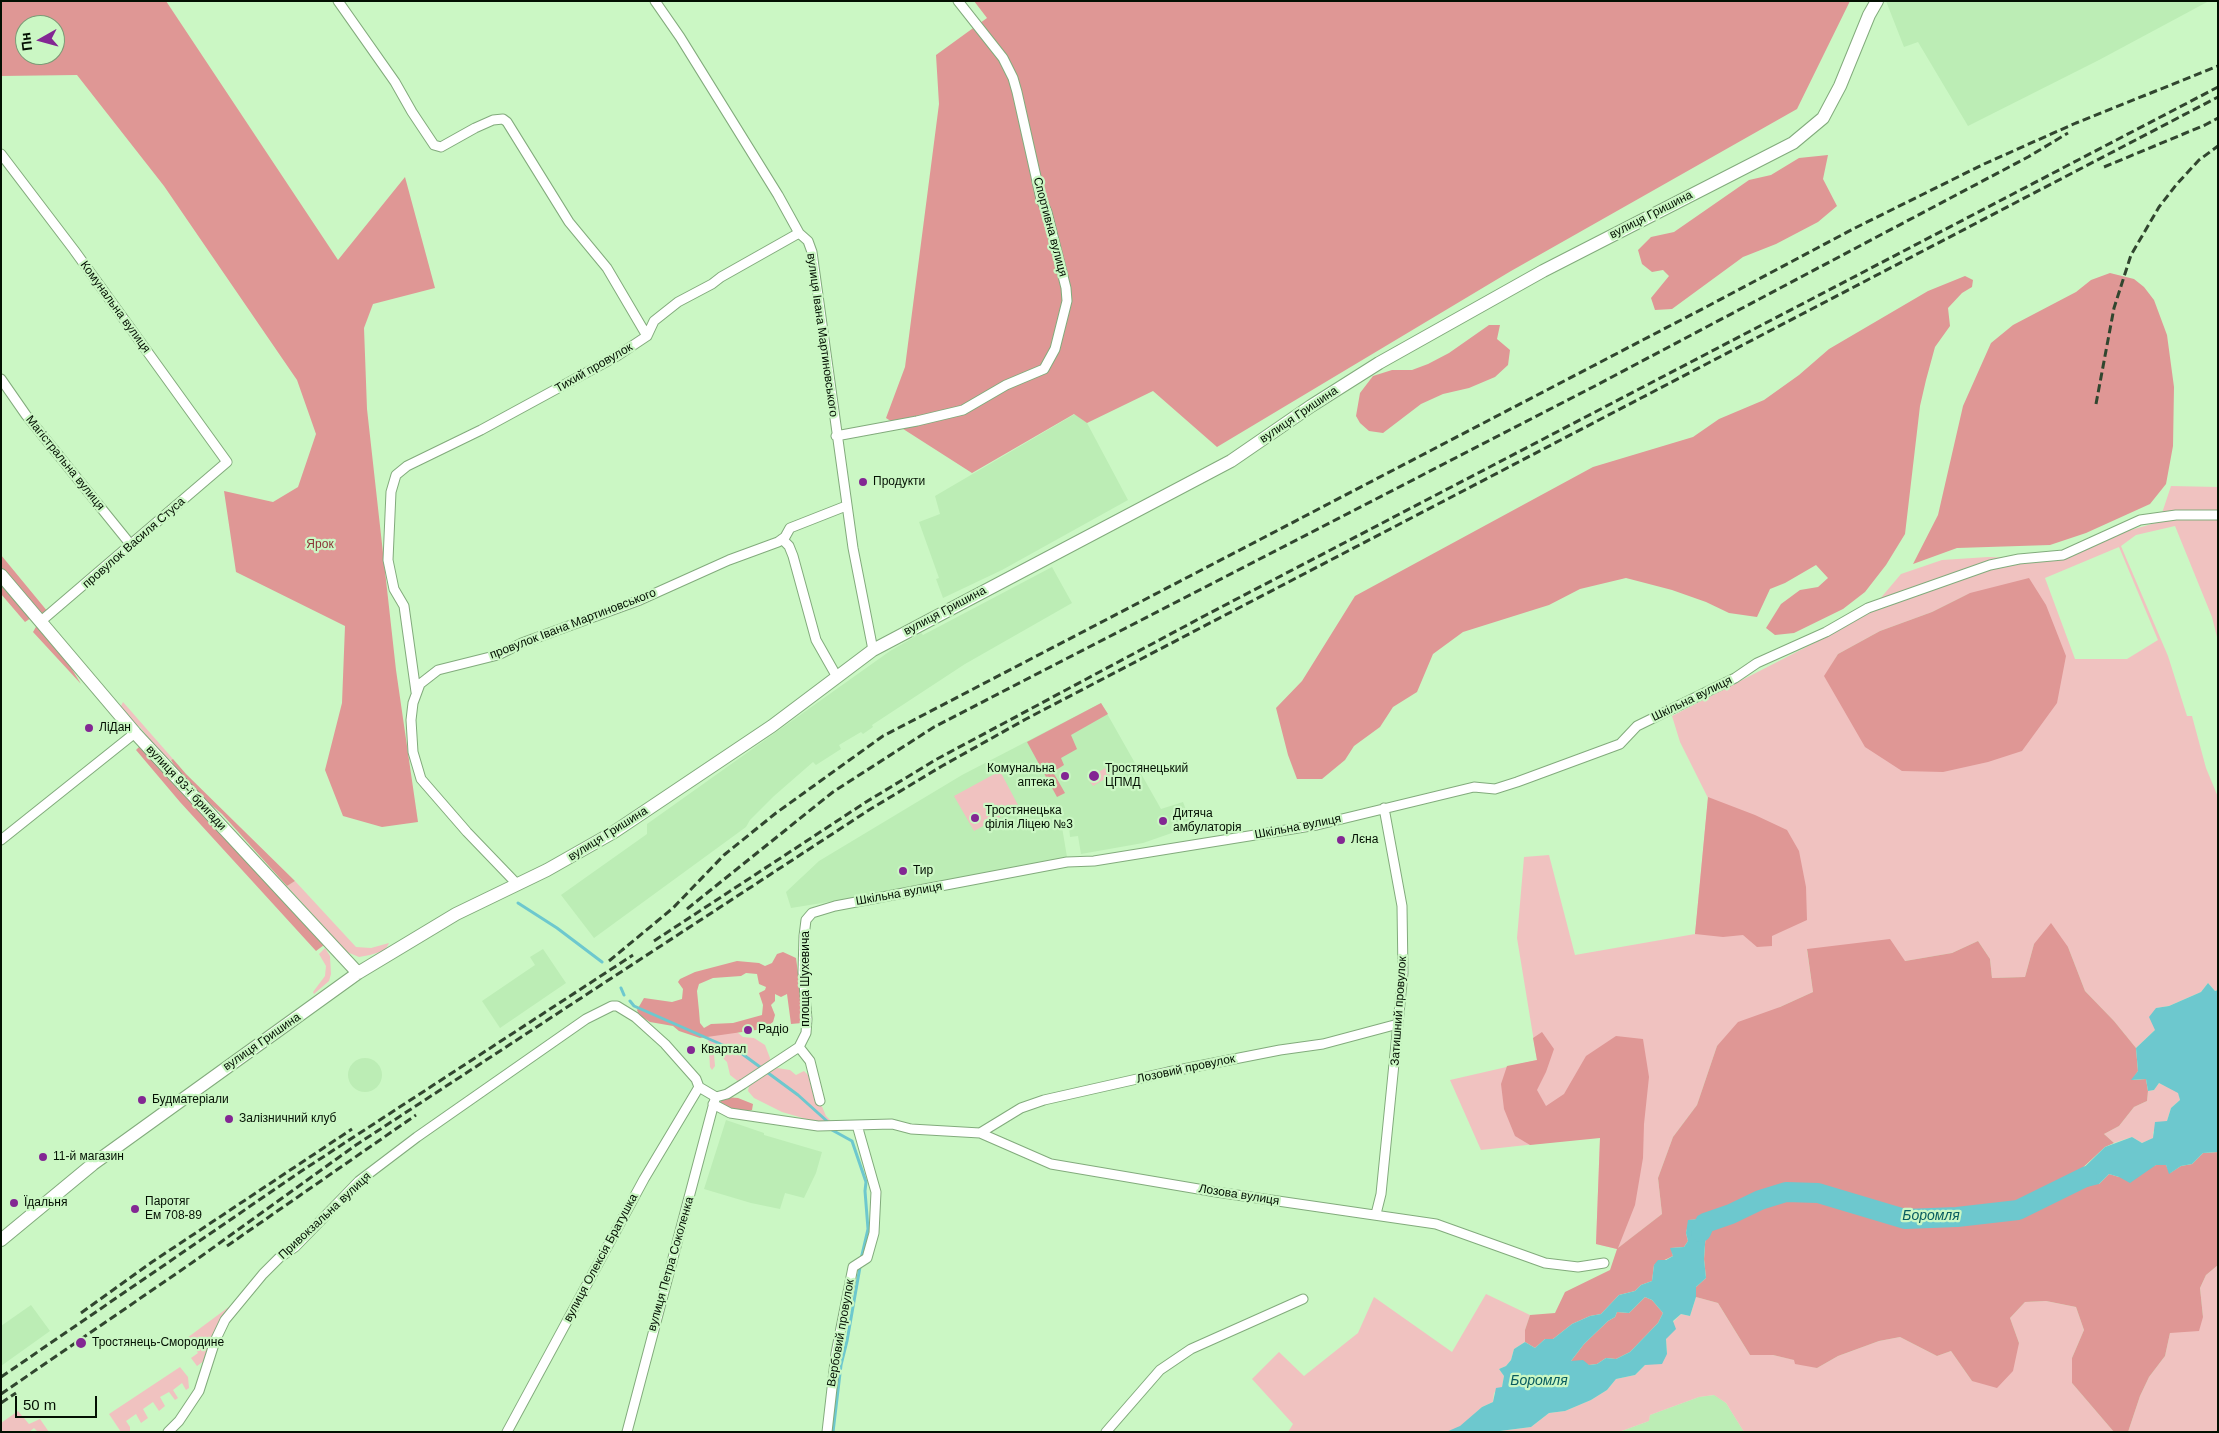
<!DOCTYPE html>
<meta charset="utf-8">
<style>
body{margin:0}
#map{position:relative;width:2219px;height:1433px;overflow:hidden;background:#cbf7c4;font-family:Helvetica,sans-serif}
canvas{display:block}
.frame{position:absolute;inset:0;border:2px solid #031002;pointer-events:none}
.north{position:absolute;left:15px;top:15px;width:50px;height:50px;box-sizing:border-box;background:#cbf7c4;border:1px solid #7b9b76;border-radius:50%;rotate:263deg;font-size:14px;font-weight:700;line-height:20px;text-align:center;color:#031002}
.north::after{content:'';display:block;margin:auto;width:18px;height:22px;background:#832793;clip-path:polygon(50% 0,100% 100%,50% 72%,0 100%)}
.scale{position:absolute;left:15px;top:1396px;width:82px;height:22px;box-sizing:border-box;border:2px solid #031002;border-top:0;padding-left:6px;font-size:15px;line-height:18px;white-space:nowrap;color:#031002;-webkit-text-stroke:4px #cbf7c4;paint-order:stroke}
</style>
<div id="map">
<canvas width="2219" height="1433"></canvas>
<div class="frame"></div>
<div class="north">Пн</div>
<div class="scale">50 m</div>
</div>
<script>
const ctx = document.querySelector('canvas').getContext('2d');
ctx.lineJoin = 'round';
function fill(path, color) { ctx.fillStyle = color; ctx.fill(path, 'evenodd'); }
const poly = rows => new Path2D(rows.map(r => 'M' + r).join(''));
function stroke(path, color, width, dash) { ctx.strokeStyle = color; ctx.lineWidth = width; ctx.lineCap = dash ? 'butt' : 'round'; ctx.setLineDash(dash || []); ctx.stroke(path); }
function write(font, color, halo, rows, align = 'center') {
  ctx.font = font + ' Helvetica,sans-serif'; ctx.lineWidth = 4.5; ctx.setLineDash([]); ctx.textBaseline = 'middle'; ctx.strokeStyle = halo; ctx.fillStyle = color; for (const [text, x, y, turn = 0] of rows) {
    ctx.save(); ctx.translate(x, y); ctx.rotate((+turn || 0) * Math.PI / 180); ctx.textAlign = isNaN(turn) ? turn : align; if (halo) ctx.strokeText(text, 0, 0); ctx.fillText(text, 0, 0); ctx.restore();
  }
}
fill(poly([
 [1886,1,2209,1,2099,60,1968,126,1918,42,1904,47],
 [1075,414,1087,423,1128,500,1002,570,943,598,936,579,939,578,919,522,940,514,935,496],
 [1052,567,1072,603,965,664,872,725,873,727,863,734,861,732,839,745,841,749,816,765,813,762,774,796,750,820,746,827,594,938,561,895,647,834,647,824,890,651,921,633,923,635],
 [1101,703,1161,809,1183,802,1192,826,1143,843,1081,854,1078,836,1070,837,1069,827,1062,827,1067,857,878,894,791,908,786,892,819,861,962,775],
 [543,949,566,983,500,1028,482,1001,535,965,530,957],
 '348 1075a17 17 0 1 1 34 0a17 17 0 1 1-34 0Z',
 [726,1120,764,1133,764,1135,822,1152,816,1173,804,1198,785,1193,780,1209,751,1203,704,1189],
 [31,1305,50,1331,1,1366,1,1326],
 [1715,1395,1726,1403,1744,1432,1619,1432,1649,1421,1650,1415,1699,1397]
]), '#bcedb5');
fill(poly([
 [2171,486,2218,487,2218,641,2212,617,2175,526,2136,535,2121,546,2168,656,2187,716,2192,716,2206,768,2218,797,2218,990,2215,991,2208,983,2201,992,2169,1006,2156,1008,2155,1030,2136,1048,2114,1021,2085,991,2068,947,2034,944,2025,977,1992,978,1990,959,1978,941,1952,953,1905,961,1807,950,1813,992,1780,1007,1717,1046,1697,1105,1673,1137,1658,1178,1662,1214,1617,1249,1596,1244,1600,1137,1481,1150,1450,1080,1537,1060,1517,938,1524,857,1549,855,1575,955,1695,934,1708,798,1680,742,1672,716,1816,642,1868,613,1901,574,1942,560,1988,557,2063,559,2127,531,2159,522],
 [2119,547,2158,640,2127,659,2075,659,2045,578],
 [1970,593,1825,676,1838,654,1880,631,1932,612],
 [123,702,173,759,171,760,161,755,140,727,132,722,121,706],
 [1105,768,1110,776,1093,786,1088,779],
 [1000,771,1019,807,974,831,954,796],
 [295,881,356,947,371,948,389,943,387,947,383,951,370,955,359,957,347,952,287,886],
 [325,948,330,956,331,974,329,981,314,994,313,992,325,976,326,966,319,954],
 [737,1032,743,1037,754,1038,765,1045,770,1058,769,1066,739,1082,730,1075,727,1062,717,1052,714,1054,715,1066,712,1070,710,1067,708,1036],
 [777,1068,790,1070,796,1075,804,1071,809,1076,826,1116,834,1124,827,1125,782,1112,754,1098,748,1091,749,1086],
 [2159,1083,2178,1092,2180,1100,2171,1108,2167,1121,2153,1132,2154,1138,2142,1143,2132,1137,2114,1143,2104,1134,2119,1126,2134,1107,2147,1101,2148,1091,2154,1090],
 [2218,1265,2218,1432,2128,1432,2140,1396,2149,1377,2165,1356,2170,1333,2203,1317,2200,1288,2206,1275],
 [1486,1294,1530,1315,1525,1330,1525,1342,1514,1349,1511,1360,1506,1366,1499,1369,1504,1376,1502,1387,1494,1393,1493,1402,1482,1407,1460,1427,1446,1432,1288,1432,1293,1424,1252,1379,1279,1352,1304,1376,1358,1333,1374,1297,1452,1352],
 [1696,1297,1718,1303,1750,1355,1773,1355,1795,1360,1817,1368,1838,1356,1879,1341,1900,1337,1937,1356,1951,1351,1972,1381,2019,1343,2010,1318,2025,1302,2046,1301,2076,1307,2084,1330,2072,1358,2072,1383,2114,1432,1744,1432,1726,1403,1714,1395,1699,1397,1650,1415,1649,1421,1619,1432,1492,1432,1531,1427,1549,1413,1565,1411,1591,1400,1607,1390,1616,1379,1635,1375,1645,1365,1667,1354,1666,1339,1673,1322,1681,1314,1690,1316],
 [230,1306,204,1361,197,1366,191,1358,198,1353,187,1338],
 [180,1367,188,1377,189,1388,186,1390,182,1383,173,1390,178,1398,175,1400,169,1392,160,1397,165,1406,159,1411,153,1402,143,1409,148,1418,141,1423,136,1414,126,1421,130,1427,130,1431,121,1432,109,1414],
 [18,1411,29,1424,40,1419,49,1432,38,1432,34,1428,29,1432,1,1432,1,1423]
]), '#f0c2c0');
fill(poly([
 [1,1,166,1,338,260,405,177,435,288,373,304,364,328,367,409,396,670,418,822,382,827,343,816,325,770,342,703,345,626,236,572,224,491,273,502,298,487,316,434,297,380,164,186,77,75,1,76],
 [25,25,55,25,55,55,25,55],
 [974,1,1850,1,1797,109,1511,271,1217,447,1153,391,1087,423,1074,414,972,473,886,418,905,367,939,104,936,55,987,18],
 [1828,155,1823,179,1837,206,1818,222,1776,244,1743,257,1672,309,1655,310,1651,298,1669,276,1663,270,1652,272,1642,264,1638,250,1651,237,1674,232,1749,180,1771,175,1799,158],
 [2110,273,2134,279,2144,287,2154,300,2167,335,2174,387,2173,446,2166,484,2150,504,2086,533,2050,545,1957,548,1913,564,1938,515,1963,406,1991,343,2013,325,2076,292,2091,280],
 [1965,276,1973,280,1972,287,1962,293,1948,308,1950,326,1935,347,1926,380,1920,406,1905,534,1886,565,1865,592,1843,609,1794,633,1775,635,1766,628,1781,604,1800,590,1818,587,1828,578,1816,565,1785,583,1770,589,1757,617,1729,613,1706,602,1672,590,1626,578,1580,589,1549,605,1463,632,1433,654,1417,692,1393,707,1380,727,1354,746,1345,760,1322,779,1297,779,1288,755,1276,708,1302,681,1355,596,1593,467,1693,437,1719,419,1764,400,1799,375,1829,349,1928,291],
 [1489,325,1500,325,1497,339,1510,350,1508,365,1495,377,1469,388,1443,394,1421,404,1383,433,1369,431,1360,423,1356,416,1360,393,1373,376,1392,370,1412,370,1428,364,1449,353],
 [1,555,48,612,40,617,1,571],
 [2029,578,2046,605,2066,656,2057,703,2022,751,1988,762,1943,772,1902,771,1865,747,1824,676,1838,654,1880,631,1932,612,1970,593],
 [1,583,31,618,25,622,1,594],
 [37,625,70,666,81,684,33,632],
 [1101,703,1108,714,1071,735,1077,749,1061,758,1064,765,1053,772,1065,793,1057,797,1027,742],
 [140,746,324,945,316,951,180,802,136,750],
 [173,759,186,774,295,881,287,886,222,814,202,797,177,770,171,760],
 [1708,797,1755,815,1787,830,1799,851,1806,887,1807,920,1772,936,1772,946,1757,947,1743,935,1723,937,1695,934],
 [2051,923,2068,947,2085,991,2114,1021,2136,1048,2138,1071,2132,1080,2146,1079,2148,1091,2147,1101,2134,1107,2119,1126,2104,1134,2114,1143,2105,1147,2077,1173,2099,1184,2109,1174,2119,1177,2156,1165,2166,1165,2170,1173,2181,1166,2192,1164,2203,1153,2218,1152,2218,1265,2206,1275,2200,1288,2203,1317,2199,1331,2170,1333,2165,1356,2149,1377,2140,1396,2128,1432,2114,1432,2072,1383,2072,1358,2084,1330,2076,1307,2046,1301,2025,1302,2010,1318,2019,1343,2013,1371,1997,1388,1972,1381,1951,1351,1937,1356,1900,1337,1879,1341,1838,1356,1817,1368,1795,1364,1794,1360,1773,1355,1750,1355,1718,1303,1696,1297,1696,1287,1706,1278,1704,1259,1706,1230,1719,1218,1689,1220,1686,1233,1688,1241,1684,1247,1671,1248,1673,1256,1654,1265,1652,1281,1641,1285,1635,1291,1619,1295,1601,1314,1590,1316,1572,1324,1553,1339,1545,1339,1535,1348,1525,1342,1525,1330,1530,1315,1555,1313,1565,1292,1610,1270,1617,1249,1596,1244,1600,1138,1530,1145,1515,1136,1504,1109,1501,1084,1507,1066,1537,1060,1533,1038,1542,1032,1554,1049,1546,1072,1537,1090,1546,1106,1564,1094,1586,1056,1616,1036,1643,1039,1649,1077,1644,1124,1643,1158,1635,1205,1618,1248,1662,1214,1658,1178,1673,1137,1697,1105,1717,1046,1738,1022,1780,1007,1813,992,1807,949,1890,939,1905,961,1952,953,1978,941,1990,959,1992,978,2025,977,2034,944],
 [783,952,796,958,804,1018,802,1023,791,1024,787,994,781,997,775,994,775,1001,771,1005,775,1015,773,1022,763,1029,700,1038,679,1031,673,1026,650,1022,639,1015,637,1010,644,998,672,1002,682,999,683,989,678,982,680,979,695,972,737,961,759,963,765,966,772,963,777,954],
 [746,973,757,974,759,984,766,987,765,990,759,993,763,1005,762,1015,733,1023,711,1024,704,1028,700,1023,699,1011,697,991,699,984,713,978,741,976],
 [725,1097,738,1098,753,1104,752,1110,740,1113,721,1106,720,1102],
 [1645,1297,1652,1300,1663,1313,1658,1323,1630,1352,1616,1359,1606,1358,1597,1364,1589,1365,1571,1361,1584,1344,1608,1321,1615,1317,1617,1312,1629,1313]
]), '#df9795');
fill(poly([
 [2208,983,2215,991,2218,990,2218,1152,2203,1153,2192,1164,2181,1166,2169,1174,2166,1165,2156,1165,2130,1183,2119,1177,2109,1174,2099,1184,2087,1187,2072,1189,2064,1187,2105,1147,2132,1137,2142,1143,2153,1138,2155,1122,2167,1121,2171,1108,2180,1100,2178,1093,2159,1083,2154,1090,2148,1091,2146,1079,2131,1080,2138,1071,2136,1048,2155,1030,2149,1017,2156,1008,2169,1006,2201,992],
 [1720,1217,1706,1230,1704,1259,1706,1278,1696,1287,1696,1297,1690,1316,1681,1314,1673,1321,1676,1329,1666,1339,1667,1354,1662,1364,1645,1365,1635,1375,1616,1379,1607,1390,1591,1400,1565,1411,1549,1413,1531,1427,1492,1432,1446,1432,1460,1426,1482,1407,1493,1402,1496,1388,1502,1387,1504,1376,1499,1369,1506,1366,1511,1360,1514,1349,1525,1342,1535,1348,1545,1339,1553,1339,1572,1324,1590,1316,1601,1314,1619,1295,1635,1291,1641,1285,1652,1281,1654,1265,1658,1260,1666,1260,1673,1256,1670,1248,1684,1247,1688,1241,1686,1233,1688,1220],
 [1645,1297,1652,1300,1663,1313,1658,1323,1630,1352,1616,1359,1606,1358,1597,1364,1589,1365,1583,1360,1571,1361,1584,1344,1608,1321,1615,1317,1617,1312,1629,1313]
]), '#6dc8ce');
stroke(poly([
 [518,903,557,928,602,962],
 [621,988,624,995],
 [630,1001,634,1006,741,1053,798,1095,828,1122],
 [832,1130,852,1141,866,1182,865,1191,868,1229,861,1259],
 [833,1432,841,1365,847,1341,860,1267]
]), '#6dc8ce', 3);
stroke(poly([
 [1701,1232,1705,1223,1731,1214,1760,1200,1786,1192,1818,1193,1905,1219,1957,1217,2018,1210,2087,1176]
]), '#6dc8ce', 20);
const street = poly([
 [338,1,395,82,412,112,434,145,441,147,475,128,493,120,503,119,507,122,569,222,607,268,647,336],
 [655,1,680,37,778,195,799,233,808,241,812,252,853,548,873,650],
 [1,154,74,250,227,462,40,622],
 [1,379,26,415,131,545],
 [836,436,917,421,963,410,1006,385,1044,369,1055,349,1067,301,1066,288,1047,212,1041,199,1017,92,1013,78,1003,58,958,1],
 [782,539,789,546,793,556,816,640,837,677],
 [416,692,404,606,394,589,388,560,391,492,396,475,407,466,481,430,617,356,647,336,654,321,678,302,712,284,721,277,799,233],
 [1,840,135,733],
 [517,884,467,832,421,779,413,752,411,720,413,703,420,684,438,670,498,655,522,643,640,600,729,560,778,542,785,537,790,528,846,506],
 [799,1047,810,1061,820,1101],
 [713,1104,730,1113,818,1126,892,1124,911,1129,980,1133,1051,1164,1216,1192,1436,1224,1545,1263,1578,1267,1604,1263],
 [980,1133,1021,1108,1044,1100,1168,1072,1280,1050,1323,1044,1398,1024],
 [1376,1214,1381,1194,1403,973,1402,906,1384,808],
 [168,1432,179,1421,199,1391,215,1341,225,1320,263,1274,279,1258,295,1247,359,1181,417,1137,586,1019,612,1006,617,1006,635,1017,665,1044,696,1079,699,1087,716,1097,727,1094,743,1084,799,1047,806,1033,807,1019,803,972,804,936,806,920,812,913,835,906,1067,862,1094,861,1317,825,1474,787,1495,789,1517,782,1620,744,1637,726,1735,678,1757,663,1826,632,1868,608,1990,565,2019,559,2063,555,2140,520,2176,515,2218,515],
 [507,1432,644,1179,699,1087],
 [627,1432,715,1099],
 [827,1432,836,1353,853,1267,867,1258,874,1233,876,1192,857,1125],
 [1106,1432,1160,1370,1191,1349,1303,1299]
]);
const secondary = poly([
 [1,575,135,733,358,973],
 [1,1240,93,1164,358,973,456,914,547,870,614,832,772,726,873,650,1231,461,1311,406,1379,363,1543,271,1793,143,1823,118,1840,86,1869,15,1877,1]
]);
stroke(street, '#82ab7c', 11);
stroke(secondary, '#82ab7c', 14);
stroke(street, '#fff', 9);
stroke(secondary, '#fff', 12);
stroke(poly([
 [2104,167,2205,125,2218,118],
 [2096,404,2114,308,2131,255,2159,207,2176,185,2199,160,2218,146],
 [687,909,833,792,934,727,1593,387,2028,157,2068,133],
 [654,941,866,802,937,759,1206,615,2218,87],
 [609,961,673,908,724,855,776,813,883,736,1708,306,1855,228,1984,164,2076,123,2218,66],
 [227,1246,416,1115],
 [81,1313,152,1262,352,1129],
 [1,1377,300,1172,633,955],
 [1,1394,196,1260,356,1145,869,810,942,766,1026,719,2218,97],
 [1,1403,16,1393]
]), '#31462f', 3, [8, 4]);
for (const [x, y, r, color] of [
 [863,482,5,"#832793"],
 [89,728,5,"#832793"],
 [1065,776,5,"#832793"],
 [1094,776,6,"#832793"],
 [975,818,5,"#832793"],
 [1163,821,5,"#832793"],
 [1341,840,5,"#832793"],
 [903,871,5,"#832793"],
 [748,1030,5,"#832793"],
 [691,1050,5,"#832793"],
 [142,1100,5,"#832793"],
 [229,1119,5,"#832793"],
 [43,1157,5,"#832793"],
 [14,1203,5,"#832793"],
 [135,1209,5,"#832793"],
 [81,1343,6,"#832793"]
]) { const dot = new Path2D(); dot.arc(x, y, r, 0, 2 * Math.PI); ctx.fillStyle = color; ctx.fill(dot); stroke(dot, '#cbf7c4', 2); }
write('12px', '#031002', '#cbf7c4', [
 ["вулиця Гришина",1651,215,-27],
 ["Спортивна вулиця",1050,227,75],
 ["Комунальна вулиця",115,307,54],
 ["вулиця Івана Мартиновського",822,335,82],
 ["Тихий провулок",594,368,-30],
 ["вулиця Гришина",1299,415,-34],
 ["Магістральна вулиця",65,463,51],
 ["провулок Василя Стуса",134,543,-41],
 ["вулиця Гришина",945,611,-28],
 ["провулок Івана Мартиновського",573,624,-21],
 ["Шкільна вулиця",1692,699,-26],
 ["вулиця 93-ї бригади",186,788,47],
 ["Шкільна вулиця",1298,827,-11],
 ["вулиця Гришина",608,834,-32],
 ["Шкільна вулиця",899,894,-10],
 ["площа Шухевича",806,979,-90],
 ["Затишний провулок",1399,1011,-86],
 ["вулиця Гришина",262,1042,-35],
 ["Лозовий провулок",1186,1069,-12],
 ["Лозова вулиця",1239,1195,9],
 ["Привокзальна вулиця",325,1216,-43],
 ["вулиця Олексія Братушка",601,1258,-62],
 ["вулиця Петра Соколенка",671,1264,-74],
 ["Вербовий провулок",841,1333,-80]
]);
write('12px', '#031002', '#cbf7c4', [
 ["Продукти",873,482],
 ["ЛіДан",99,728],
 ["Комунальна",1055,769,"right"],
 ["аптека",1055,783,"right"],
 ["Тростянецький",1105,769],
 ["ЦПМД",1105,783],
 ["Тростянецька",985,811],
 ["філія Ліцею №3",985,825],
 ["Дитяча",1173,814],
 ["амбулаторія",1173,828],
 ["Лєна",1351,840],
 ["Тир",913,871],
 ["Радіо",758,1030],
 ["Квартал",701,1050],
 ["Будматеріали",152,1100],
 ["Залізничний клуб",239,1119],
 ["11-й магазин",53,1157],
 ["Паротяг",145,1202],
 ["Ем 708-89",145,1216],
 ["Їдальня",24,1203],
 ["Тростянець-Смородине",92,1343]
], 'left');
write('12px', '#8b3638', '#cbf7c4', [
 ["Ярок",320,545]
]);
write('italic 14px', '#085b5f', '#cbf7c4', [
 ["Боромля",1931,1216],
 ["Боромля",1539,1381]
]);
</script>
